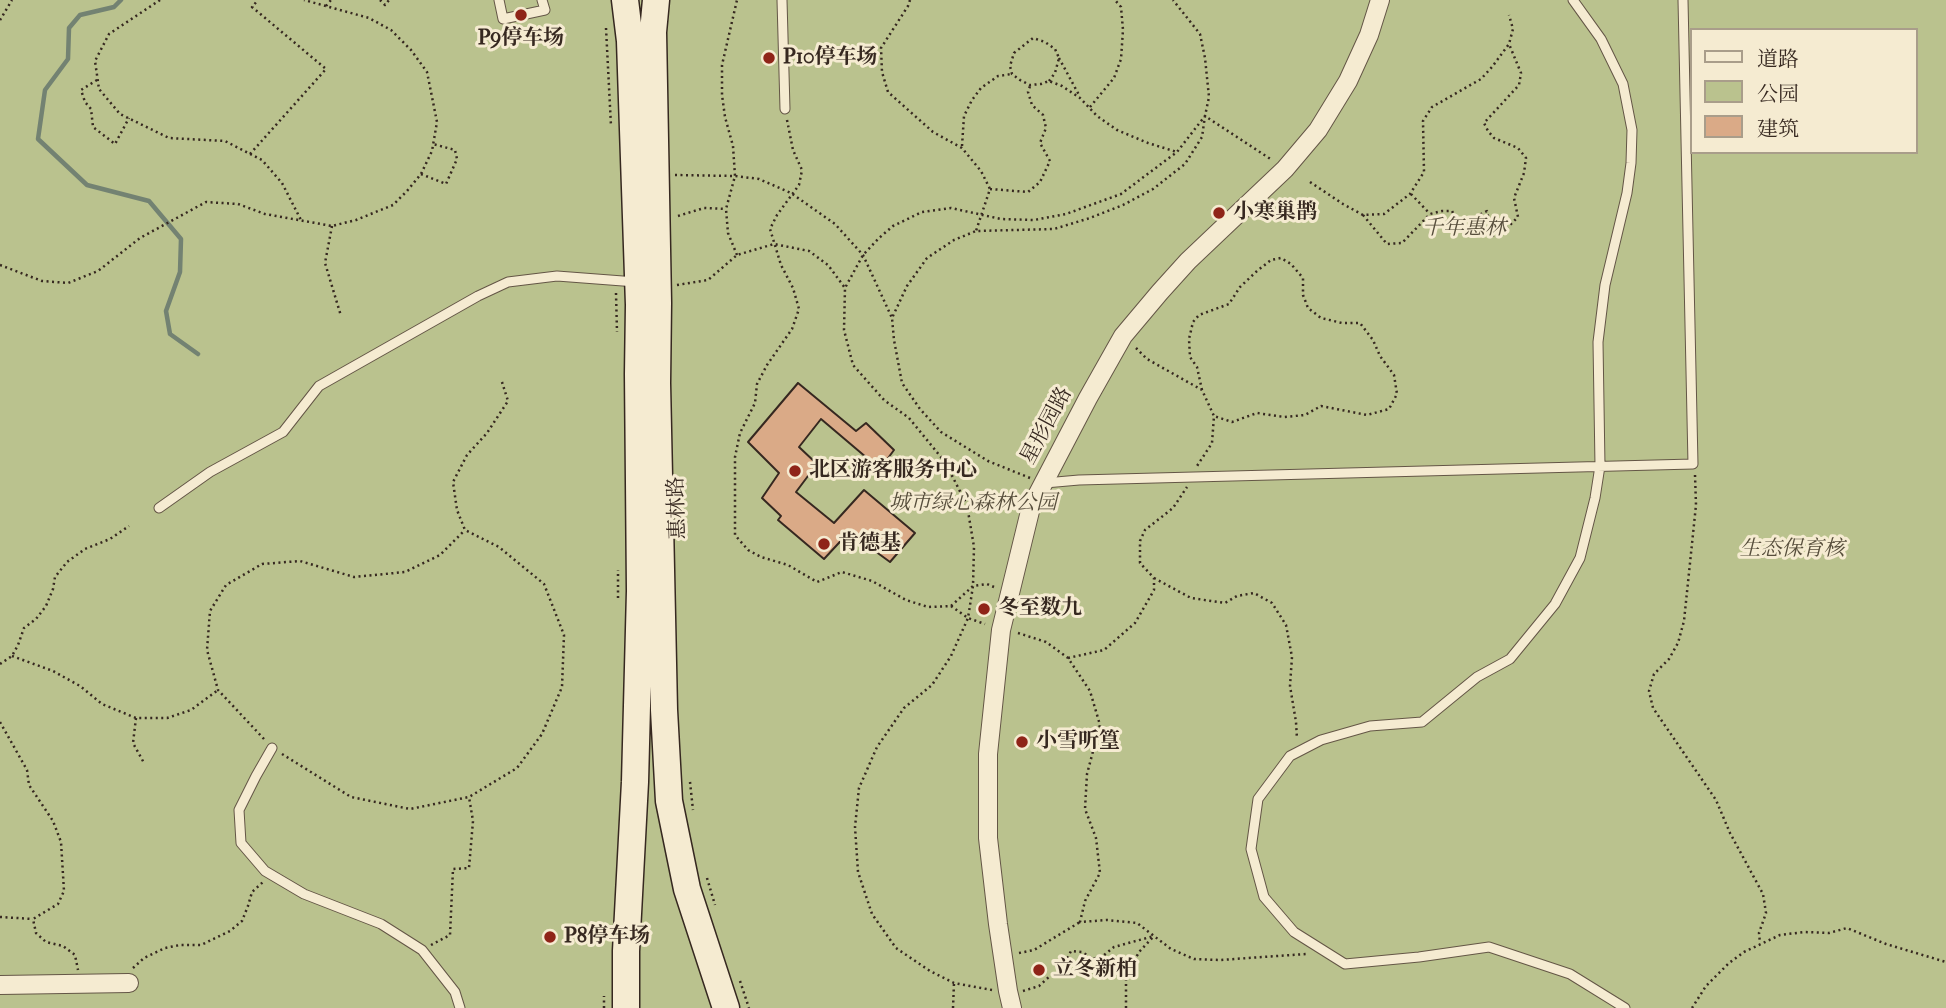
<!DOCTYPE html>
<meta charset="utf-8">
<style>
body{margin:0}
#map{position:relative;width:1946px;height:1008px;overflow:hidden;background:#efe0b8;font-family:"IM FELL French Canon","Noto Serif SC",serif}
canvas{display:block}
.legend{position:absolute;left:1690px;top:28px;width:228px;height:126px;box-sizing:border-box;background:#f5ebd1;border:2px solid #a99d8a;margin:0;padding:9px 12px;list-style:none;font-size:21px;color:#362820}
.legend li{display:flex;align-items:center;gap:14px;height:35px}
.legend b{width:35px;border:2px solid #a99d8a}
</style>
<div id="map">
<canvas width="1946" height="1008"></canvas>
<ul class="legend">
<li><b style="height:9px;background:#f5ebd1"></b>道路</li>
<li><b style="height:19px;background:#bac28e"></b>公园</li>
<li><b style="height:19px;background:#daaa87"></b>建筑</li>
</ul>
</div>
<script>
const ctx = document.querySelector('canvas').getContext('2d');
ctx.lineJoin = 'round';
function fill(path, color) { ctx.fillStyle = color; ctx.fill(path, 'evenodd'); }
const poly = rows => new Path2D(rows.map(r => 'M' + r).join(''));
function stroke(path, color, width, dash) { ctx.strokeStyle = color; ctx.lineWidth = width; ctx.lineCap = dash ? 'butt' : 'round'; ctx.setLineDash(dash || []); ctx.stroke(path); }
function write(font, color, halo, rows, align = 'center') {
  ctx.font = font + ' "IM FELL French Canon","Noto Serif SC",serif'; ctx.lineWidth = 6; ctx.setLineDash([]); ctx.textBaseline = 'middle'; ctx.strokeStyle = halo; ctx.fillStyle = color; for (const [text, x, y, turn = 0] of rows) {
    ctx.save(); ctx.translate(x, y); ctx.rotate((+turn || 0) * Math.PI / 180); ctx.textAlign = isNaN(turn) ? turn : align; if (halo) ctx.strokeText(text, 0, 0); ctx.fillText(text, 0, 0); ctx.restore();
  }
}
fill(poly([
 [0,0,1946,0,1946,1008,0,1008],
 [1692,30,1916,30,1916,152,1692,152]
]), '#bac28e');
stroke(poly([
 [121,0,114,7,80,15,69,28,68,59,45,90,38,139,87,185,149,201,181,239,180,272,166,311,170,334,198,354]
]), '#738272', 4.5);
const building = poly([
 [798,383,856,431,866,423,894,450,880,469,821,419,799,447,817,464,796,492,834,523,864,490,915,533,890,562,849,532,824,559,778,520,781,516,762,498,779,473,748,442,798,383]
]);
fill(building, '#daaa87');
stroke(building, '#362820', 2);
const service = poly([
 [499,0,503,19,545,10,542,0],
 [782,0,785,109],
 [1573,0,1601,39,1623,84,1632,130,1631,163,1627,193,1605,285,1598,342,1600,466,1595,498,1580,558,1555,604,1510,659,1477,677,1422,722,1370,726,1321,740,1290,756,1258,799,1251,849,1264,897,1294,932,1345,964,1419,957,1489,947,1570,974,1625,1008],
 [1045,483,1079,480,1693,464,1683,0],
 [159,508,210,472,283,432,319,386,478,296,508,282,557,276,636,282],
 [272,748,256,776,239,810,241,843,265,871,304,894,381,924,422,950,455,992,460,1008]
]);
const minor = poly([
 [0,985,129,983],
 [1012,1008,1008,991,998,924,988,838,988,754,1001,630,1031,507,1088,398,1123,336,1160,292,1188,261,1285,169,1318,130,1348,81,1369,35,1380,0]
]);
const secondary = poly([
 [625,0,630,41,639,305,638,374,640,591,635,782,626,951,626,1008],
 [656,0,653,32,658,303,657,383,664,710,669,801,687,889,726,1008]
]);
stroke(service, '#645646', 11);
stroke(minor, '#645646', 20);
stroke(secondary, '#362820', 29);
stroke(poly([
 [160,0,109,34,95,61,99,89,120,114,169,138,225,141,262,160,282,183,302,222],
 [380,0,385,5,389,0],
 [910,0,908,6,881,48,882,72,888,92,933,132,962,148,981,171,990,189,976,231],
 [326,6,331,0],
 [0,20,12,0],
 [606,28,611,126],
 [1059,58,1079,95],
 [97,80,81,90,85,102,91,109,93,127,115,144,129,118],
 [1049,81,1055,73,1059,58,1055,49,1045,42,1033,38,1014,53,1010,66,1012,74,1020,80,1030,85,1041,84,1049,81,1062,86,1080,98,1097,116,1117,130,1148,143,1177,152],
 [1090,107,1114,78,1121,59,1123,30,1121,7,1115,0],
 [787,120,793,150,802,170,799,185,777,215,770,229,781,265,793,288,799,309,792,329,767,365,757,384,755,403,740,433,735,457,735,535,748,550,761,557,788,565,817,582,842,572,872,581,906,600,928,607,951,606,973,586,987,584,994,587],
 [962,146,964,116,972,100,981,88,998,76,1012,74],
 [250,154,326,69,252,7,258,0],
 [421,174,446,184,457,159,455,150,433,144],
 [675,175,735,176,759,179,791,193,835,224,863,255,892,318],
 [1310,182,1343,204,1363,215,1384,214,1410,194,1424,172,1423,121,1432,107,1481,79,1492,67,1509,44,1513,29,1509,15],
 [990,189,1028,192,1040,182,1050,161,1040,143,1046,128,1043,115,1032,105,1028,92,1030,86],
 [1411,194,1430,214],
 [1363,215,1387,244,1402,243,1430,214,1442,211,1452,211,1459,224,1468,229,1481,214,1487,211,1492,236,1499,234,1511,224,1518,217,1514,198,1524,173,1526,158,1518,148,1494,138,1488,131,1484,123,1519,85,1521,73,1509,44],
 [678,216,704,208,726,209],
 [332,226,325,263,341,316],
 [737,255,728,233,726,209,735,176,733,146,725,117,722,95,722,65,737,0],
 [0,265,42,281,68,283,98,271,140,238,206,202,238,204,265,214,332,226,356,220,393,205,407,191,421,174,432,151,437,122,427,72,411,50,391,30,369,18,304,0],
 [677,285,708,280,737,255,774,244,809,251,828,265,845,288],
 [616,293,617,332],
 [1136,348,1147,359,1202,390,1214,416,1212,443,1197,466],
 [1202,390,1197,367,1190,357,1189,339,1193,322,1199,315,1229,304,1240,287,1257,271,1271,260,1281,258,1291,264,1303,278,1303,295,1308,308,1321,318,1342,323,1360,323,1373,340,1380,356,1394,375,1397,394,1389,409,1367,415,1321,406,1305,415,1284,417,1257,413,1232,422,1214,416],
 [1695,475,1696,505,1684,621,1678,643,1669,659,1654,674,1649,691,1653,708,1716,800,1730,833,1763,894,1766,913,1759,933,1760,943],
 [1030,478,988,461,941,432,920,409,902,383,894,340,892,318,907,286,927,258,954,240,976,231,1054,229,1090,218,1123,205,1153,189,1185,164,1202,137,1205,116,1272,160],
 [1154,578,1191,598,1225,603,1237,596,1254,593,1272,603,1286,625,1292,657,1290,686,1296,722,1297,739],
 [618,598,618,570],
 [951,606,968,618,985,624],
 [1018,633,1046,642,1068,658,1090,691,1100,725,1087,774,1085,809,1096,838,1100,873,1085,901,1080,922,1107,920,1137,923,1171,949,1194,959,1220,960,1306,954],
 [12,656,53,671,80,686,102,704,136,718,167,718,191,710,218,690],
 [1068,658,1104,650,1135,623,1154,590,1154,578,1140,563,1140,541,1145,530,1173,508,1187,487],
 [0,664,12,656,18,645,24,628,36,619,46,606,53,589,55,577,67,562,85,549,110,539,129,526],
 [136,718,133,743,144,763],
 [0,722,27,770,29,785,53,821,61,842,64,891,58,904,33,919,36,933,46,942,63,946,75,955,78,970],
 [264,739,218,690,207,650,210,611,226,585,262,564,300,561,354,577,405,572,440,555,465,530],
 [282,754,351,797,410,809,469,797,517,768,542,734,562,687,564,635,544,584,499,547,465,530,457,510,453,482,467,455,487,433,508,401,502,382],
 [690,782,693,810],
 [707,878,715,905],
 [0,917,33,919],
 [431,945,450,935,453,869,469,868,473,821,469,797],
 [1019,953,1034,950,1080,922],
 [133,968,144,958,165,948,180,945,201,945,230,931,242,921,248,906,252,892,263,882],
 [740,981,749,1008],
 [992,990,954,983,930,971,896,948,872,914,858,872,855,827,859,788,877,747,904,708,932,685,951,656,968,618,973,586,974,547,967,505,945,462,909,418,884,400,853,365,844,330,845,288,863,255,879,238,893,226,922,212,951,208,1001,219,1034,220,1066,214,1121,194,1177,152,1205,116,1209,97,1205,58,1200,34,1173,0],
 [1023,991,1039,986,1050,976,1064,972,1066,961,1071,951,1082,952,1093,959,1104,955,1114,947,1154,936],
 [604,1008,604,996],
 [953,1008,954,983],
 [1126,1008,1126,973,1140,951,1154,936],
 [1692,1008,1706,986,1729,963,1744,952,1780,935,1804,932,1829,933,1847,928,1886,944,1946,962]
]), '#362820', 2.5, [2, 3.5]);
stroke(service, '#f5ebd1', 9);
stroke(minor, '#f5ebd1', 18);
stroke(secondary, '#f5ebd1', 26);
for (const [x, y, r, color] of [
 [521,15,7,"#8f2418"],
 [769,58,7,"#8f2418"],
 [1219,213,7,"#8f2418"],
 [795,471,7,"#8f2418"],
 [824,544,7,"#8f2418"],
 [984,609,7,"#8f2418"],
 [1022,742,7,"#8f2418"],
 [550,937,7,"#8f2418"],
 [1039,970,7,"#8f2418"]
]) { const dot = new Path2D(); dot.arc(x, y, r, 0, 2 * Math.PI); ctx.fillStyle = color; ctx.fill(dot); stroke(dot, '#f5ebd1', 2.5); }
write('bold 21px', '#362820', '#f5ebd1', [
 ["P9停车场",521,39,"center"],
 ["P10停车场",783,58],
 ["小寒巢鹊",1233,213],
 ["北区游客服务中心",809,471],
 ["肯德基",838,544],
 ["冬至数九",998,609],
 ["小雪听篁",1036,742],
 ["P8停车场",564,937],
 ["立冬新柏",1053,970]
], 'left');
write('italic 21px', '#574e3c', '#f5ebd1', [
 ["千年惠林",1464,229],
 ["城市绿心森林公园",973,504],
 ["生态保育核",1792,550]
]);
write('21px', '#362820', '#f5ebd1', [
 ["星形园路",1047,426,-62],
 ["惠林路",678,508,-92]
]);
</script>
